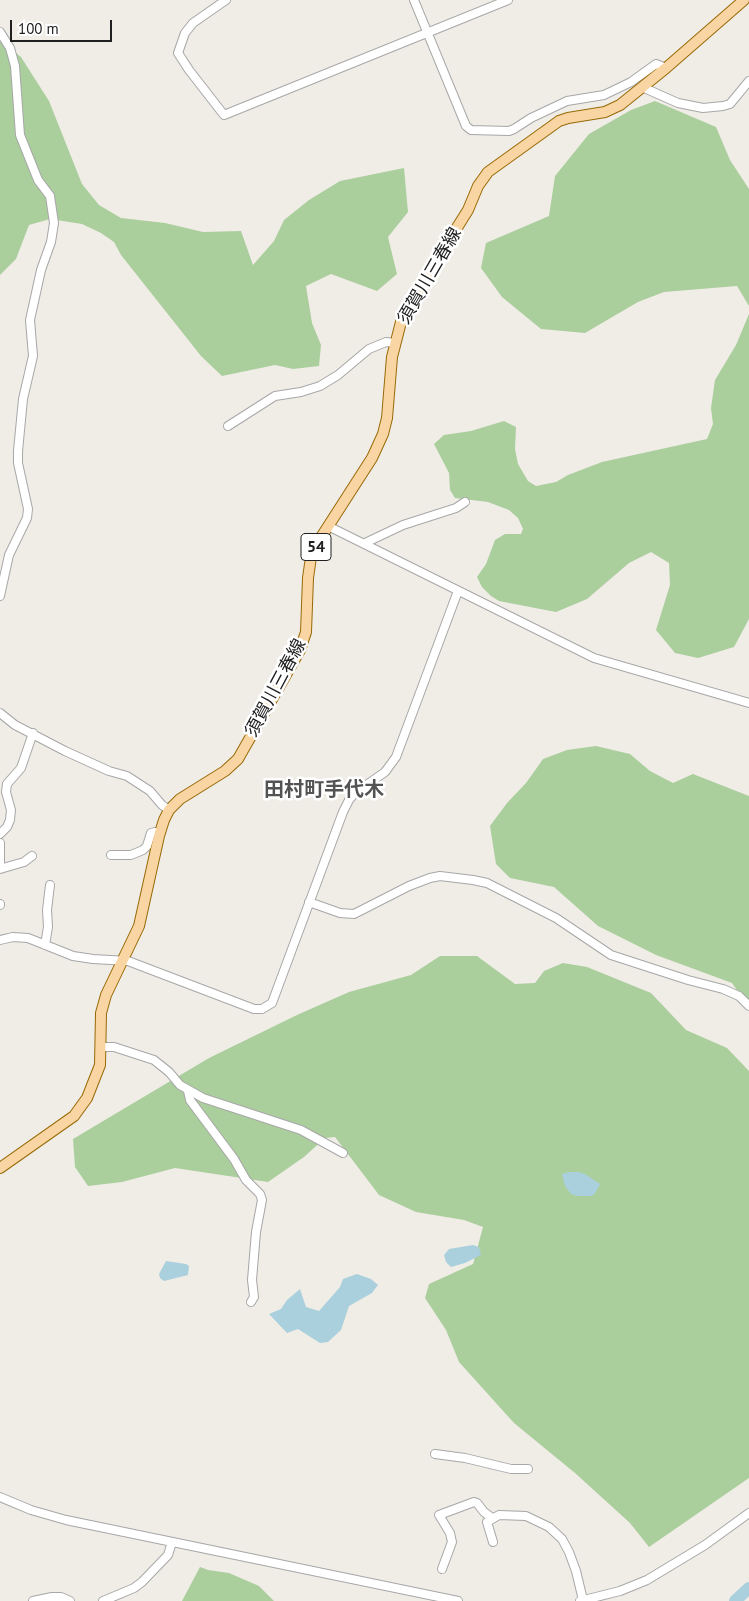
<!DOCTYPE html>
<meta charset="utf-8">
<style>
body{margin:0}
#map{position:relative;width:749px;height:1601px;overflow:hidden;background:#f0ede7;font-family:"PT Sans",sans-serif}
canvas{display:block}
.scale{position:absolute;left:10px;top:20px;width:102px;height:22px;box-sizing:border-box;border:2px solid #202020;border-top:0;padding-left:6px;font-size:15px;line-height:18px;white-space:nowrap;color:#202020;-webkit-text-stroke:4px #fff;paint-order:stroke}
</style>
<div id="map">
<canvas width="749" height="1601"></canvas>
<div class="scale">100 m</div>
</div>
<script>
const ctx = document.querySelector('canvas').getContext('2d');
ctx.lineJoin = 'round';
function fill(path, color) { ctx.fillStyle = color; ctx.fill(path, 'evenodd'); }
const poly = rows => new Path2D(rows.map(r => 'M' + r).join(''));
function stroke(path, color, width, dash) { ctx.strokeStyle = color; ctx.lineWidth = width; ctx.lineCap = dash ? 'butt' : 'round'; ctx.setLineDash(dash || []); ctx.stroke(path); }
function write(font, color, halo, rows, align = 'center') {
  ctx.font = font + ' "PT Sans","Noto Sans JP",sans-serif'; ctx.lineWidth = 5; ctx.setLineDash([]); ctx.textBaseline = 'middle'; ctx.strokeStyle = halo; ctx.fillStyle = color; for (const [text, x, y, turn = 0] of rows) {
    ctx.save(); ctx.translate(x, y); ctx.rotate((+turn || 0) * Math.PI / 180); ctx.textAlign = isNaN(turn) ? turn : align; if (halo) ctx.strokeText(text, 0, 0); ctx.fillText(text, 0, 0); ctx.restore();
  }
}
fill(poly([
 [0,40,21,57,49,101,82,184,99,205,121,218,165,223,203,232,241,231,253,265,274,241,284,220,309,200,340,181,404,168,408,212,388,237,397,274,377,291,331,274,306,286,312,323,321,345,319,366,293,369,275,365,222,376,201,356,121,255,114,242,101,233,82,224,50,219,29,225,16,259,0,275],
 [655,101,716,127,730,160,749,189,749,306,737,286,664,292,638,302,585,333,541,329,502,297,481,268,486,243,549,216,555,176,589,134,631,110],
 [749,314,749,619,734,647,698,658,675,653,656,630,670,585,669,563,651,552,629,563,587,599,556,612,499,601,491,596,482,587,477,577,486,564,495,540,505,534,521,534,523,529,518,518,509,510,488,502,455,498,450,490,449,473,434,444,444,435,471,431,504,421,516,427,515,449,518,464,528,481,536,486,556,482,568,475,602,462,707,439,713,424,711,408,715,380,736,345],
 [596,746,630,754,650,771,673,783,693,774,749,796,749,1007,732,983,656,955,598,926,554,887,510,878,496,864,490,826,507,803,526,783,543,759,567,750],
 [440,956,477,956,515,984,535,983,544,971,563,963,587,967,651,993,686,1030,727,1048,749,1071,749,1478,649,1547,630,1523,575,1473,514,1423,459,1362,446,1330,425,1298,429,1284,473,1264,483,1227,464,1220,416,1212,379,1195,335,1137,325,1138,304,1157,268,1182,175,1168,122,1182,88,1186,75,1167,73,1139,209,1058,297,1015,349,992,411,975],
 [200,1567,208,1570,229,1573,259,1586,274,1601,182,1601]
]), '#abce9d');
fill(poly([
 [569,1172,578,1172,585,1174,600,1184,596,1192,592,1196,577,1196,571,1194,565,1186,562,1174],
 [473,1245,479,1247,481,1255,465,1263,451,1267,446,1262,444,1255,449,1249],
 [166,1261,186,1264,189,1266,188,1275,164,1281,160,1278,159,1274],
 [357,1274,371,1279,378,1285,372,1293,349,1306,341,1330,328,1342,320,1343,298,1329,287,1333,269,1314,281,1309,287,1300,300,1289,306,1307,319,1311,340,1287,343,1279]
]), '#a9d0dc');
stroke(poly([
 [735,1601,749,1588]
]), '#a9d0dc', 12);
const minor = poly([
 [226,0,193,23,185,33,178,53,189,70,224,115,508,0],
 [414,0,466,126,471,130,509,131,514,129,531,118,567,101,604,95,631,82,656,64,666,68],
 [0,32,10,48,15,66,20,135,38,180,50,196,54,223,51,242,41,270,30,320,33,356,23,399,18,451,18,463,28,509,27,518,9,555,0,596],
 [642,87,678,103,703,108,723,106,730,104,749,81],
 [228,426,275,396,301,392,320,386,338,375,369,349,386,342,395,343],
 [328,526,594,658,749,703],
 [365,543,403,525,456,508,465,502],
 [0,713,15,725,65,751,109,771,127,776,150,791,162,805,169,810],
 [0,834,7,827,10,820,11,810,6,792,7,784,21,768,33,733],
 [0,843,0,865],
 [111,855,131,855,143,850,147,846,151,833,155,832,159,836],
 [0,869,24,862,32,856],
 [309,902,340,913,354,914,409,886,430,878,440,876,473,880,487,883,556,918,611,955,688,980,723,989,739,996,749,1006],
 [0,904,0,905],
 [0,940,13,937,28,938,73,956,93,959,128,961,254,1009,262,1009,272,1003,343,812,349,800,355,793,385,772,396,757,458,591],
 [45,945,48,927,47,910,50,885],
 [101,1047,114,1047,154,1060,169,1072,180,1085,203,1098,301,1130,343,1153],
 [188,1091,190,1100,234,1159,246,1180,260,1194,262,1200,256,1232,252,1280,254,1297,251,1302],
 [435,1454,465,1458,511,1469,528,1469],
 [0,1497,31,1510,66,1520,458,1601],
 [493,1542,487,1522,499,1515,526,1516,549,1527,562,1539,569,1552,576,1571,583,1600],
 [442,1569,452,1542,450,1533,439,1515,474,1502,477,1503,484,1512,492,1518],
 [33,1601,52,1597,61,1597,70,1601],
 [103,1601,134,1588,142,1582,168,1555,172,1542],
 [580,1601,620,1591,647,1580,705,1545,749,1513]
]);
const major = poly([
 [0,1168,74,1116,87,1098,100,1065,101,1013,106,995,139,926,159,836,164,820,169,810,180,799,225,771,238,759,300,650,306,632,308,578,311,557,318,542,372,458,383,434,387,418,392,357,401,322,413,298,468,210,478,186,488,172,559,121,568,118,605,112,620,105,666,68,744,0]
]);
stroke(minor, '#a7a7a7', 10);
stroke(major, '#976905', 12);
stroke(minor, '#fff', 8);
stroke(major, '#f9d5a3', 10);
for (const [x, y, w] of [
 [316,547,30]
]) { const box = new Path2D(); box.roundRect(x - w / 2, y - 13.5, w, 27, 4); ctx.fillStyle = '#fff'; ctx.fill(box); stroke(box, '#202020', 1); }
write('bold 16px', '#202020', null, [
 ["54",316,547]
]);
write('18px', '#202020', '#fff', [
 ["須賀川三春線",430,276,-60],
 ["須賀川三春線",276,688,-62]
]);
write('bold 20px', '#535353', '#fff', [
 ["田村町手代木",324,790]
]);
</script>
